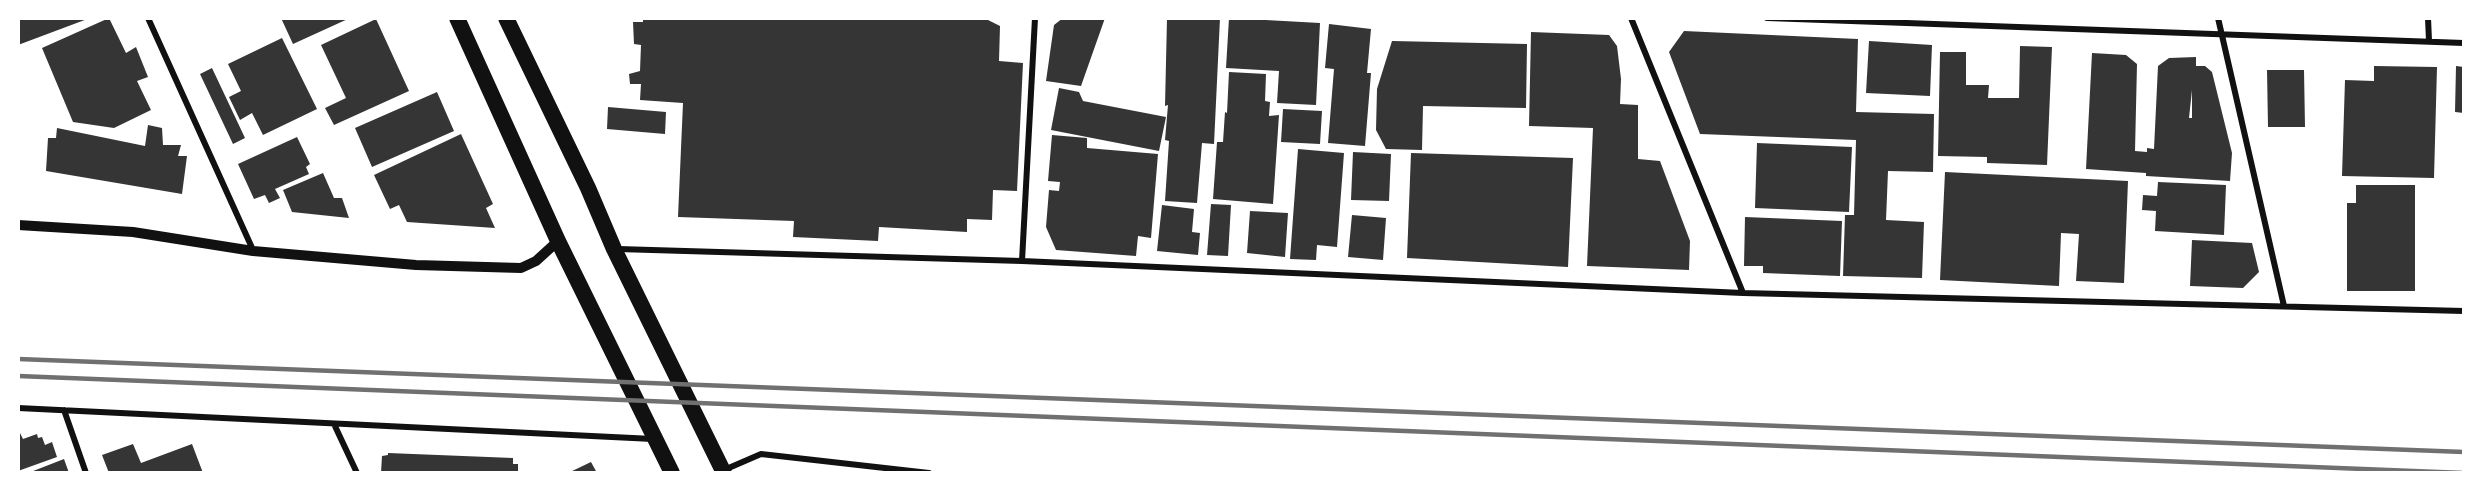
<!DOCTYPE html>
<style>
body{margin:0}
#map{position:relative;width:2482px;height:491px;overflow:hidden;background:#fff;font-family:"Crimson Pro",serif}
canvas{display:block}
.frame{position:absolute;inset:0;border:20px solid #fff;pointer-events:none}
</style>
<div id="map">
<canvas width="2482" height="491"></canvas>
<div class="frame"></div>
</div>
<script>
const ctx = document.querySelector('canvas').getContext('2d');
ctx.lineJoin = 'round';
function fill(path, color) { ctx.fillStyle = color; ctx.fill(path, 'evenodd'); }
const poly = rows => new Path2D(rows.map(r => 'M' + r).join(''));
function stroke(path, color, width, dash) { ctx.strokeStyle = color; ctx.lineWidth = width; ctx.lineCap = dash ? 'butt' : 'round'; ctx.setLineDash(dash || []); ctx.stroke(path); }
fill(poly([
 [18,18,90,18,18,45],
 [109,18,126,53,136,47,148,77,137,81,151,110,114,128,73,122,42,48],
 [281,18,350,18,293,44],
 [643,18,984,18,1000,26,999,61,1023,63,1017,191,993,190,992,220,967,219,967,232,879,227,878,241,793,237,794,221,678,217,683,103,640,100,641,84,630,84,629,74,640,71,641,45,634,44,633,22,643,22],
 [1063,18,1105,18,1081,86,1046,81,1054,25],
 [1167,18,1220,18,1214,144,1202,143,1197,203,1165,201,1169,141,1165,140,1168,105,1165,106],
 [1229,18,1320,23,1316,105,1277,103,1279,71,1226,68],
 [376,19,409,91,334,125,325,108,346,98,321,45],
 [1329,24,1371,29,1367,73,1371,73,1365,146,1328,143,1334,69,1325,68],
 [1684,31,1858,39,1856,112,1934,114,1933,172,1888,171,1886,220,1924,222,1922,278,1843,276,1845,215,1854,215,1856,140,1700,134,1669,52],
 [1531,32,1609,35,1617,46,1621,79,1620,104,1638,105,1638,159,1660,161,1690,241,1689,270,1587,266,1593,128,1529,126],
 [282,38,317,109,263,135,252,113,240,120,229,97,241,91,228,64],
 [1392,41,1527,44,1526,108,1423,106,1422,150,1386,149,1376,130,1377,89],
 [1869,41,1932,45,1930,96,1866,93],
 [2020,46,2052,47,2047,165,1987,163,1987,157,1938,156,1940,52,1966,52,1966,85,1989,85,1988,98,2019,98],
 [2092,53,2126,55,2137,64,2135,151,2147,152,2147,148,2154,149,2158,66,2169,58,2196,57,2196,66,2205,66,2212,72,2232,153,2230,181,2146,176,2146,173,2086,169],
 [2192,90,2192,118,2189,118],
 [2374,66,2437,67,2434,178,2342,176,2345,80,2374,81],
 [2456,66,2464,67,2464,113,2455,112],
 [212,68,245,138,233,144,200,74],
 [2267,70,2304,70,2305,127,2268,127],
 [1229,72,1266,74,1265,101,1270,102,1269,116,1279,115,1273,204,1213,199,1217,142,1223,142,1225,112,1227,113],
 [1059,88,1079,92,1083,101,1166,117,1159,151,1051,130],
 [437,92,454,131,372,167,355,128],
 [608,107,666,112,665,134,607,129],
 [1283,109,1322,111,1320,144,1281,142],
 [148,125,162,128,163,145,181,145,178,156,187,156,182,194,46,171,48,138,56,138,57,128,145,146],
 [461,134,493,204,486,208,495,228,407,222,399,205,390,209,374,175],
 [1052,135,1087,138,1087,148,1158,154,1151,238,1138,236,1136,256,1056,250,1046,227,1049,190,1059,191,1060,182,1048,181],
 [297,137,310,164,306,167,309,174,275,189,280,198,269,203,265,195,254,199,238,164],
 [1757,143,1852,147,1849,212,1755,208],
 [1298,149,1344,153,1337,247,1317,245,1316,260,1290,259],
 [1353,152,1391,154,1389,201,1351,200],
 [1411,153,1573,158,1568,267,1407,258],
 [1945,172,2128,181,2124,283,2076,281,2079,234,2061,233,2059,286,1940,280],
 [323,173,334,198,342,198,349,218,292,212,283,190],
 [2158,182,2226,185,2224,235,2155,231,2156,211,2142,210,2143,195,2157,196],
 [2356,185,2415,185,2415,291,2347,291,2347,203,2356,203],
 [1211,204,1231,205,1228,256,1207,255],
 [1162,205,1194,209,1192,232,1200,233,1198,255,1157,251],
 [1250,211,1288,213,1285,257,1247,253],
 [1352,215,1386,218,1383,260,1348,257],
 [1745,217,1842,221,1840,276,1763,273,1763,266,1744,266],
 [2192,240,2252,243,2259,272,2243,288,2190,286],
 [20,433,23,439,37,434,38,438,42,437,45,445,52,442,57,457,18,471,18,434],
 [133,444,141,463,192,444,203,473,109,473,102,455],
 [388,453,513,458,513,464,518,464,518,473,381,473,382,456,388,455],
 [64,459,69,473,28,473],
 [591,462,597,473,568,473]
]), '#353535');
stroke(poly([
 [148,18,253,250],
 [1631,18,1743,293],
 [1767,18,2464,43],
 [2218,18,2284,306],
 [2428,18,2429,41],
 [618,249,1022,261,1743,293,2464,311],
 [1022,261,1035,18],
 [18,408,653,439],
 [64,410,86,473],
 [334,424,357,473],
 [724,470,761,454,929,473]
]), '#111', 6);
stroke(poly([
 [18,225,133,232,253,251,416,265,521,268,536,261,558,241]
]), '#111', 10);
stroke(poly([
 [457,18,558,241,672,473],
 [506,18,588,188,614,249,724,473]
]), '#111', 16);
stroke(poly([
 [18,359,2464,452],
 [18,376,2464,473]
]), '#707070', 4.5);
</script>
